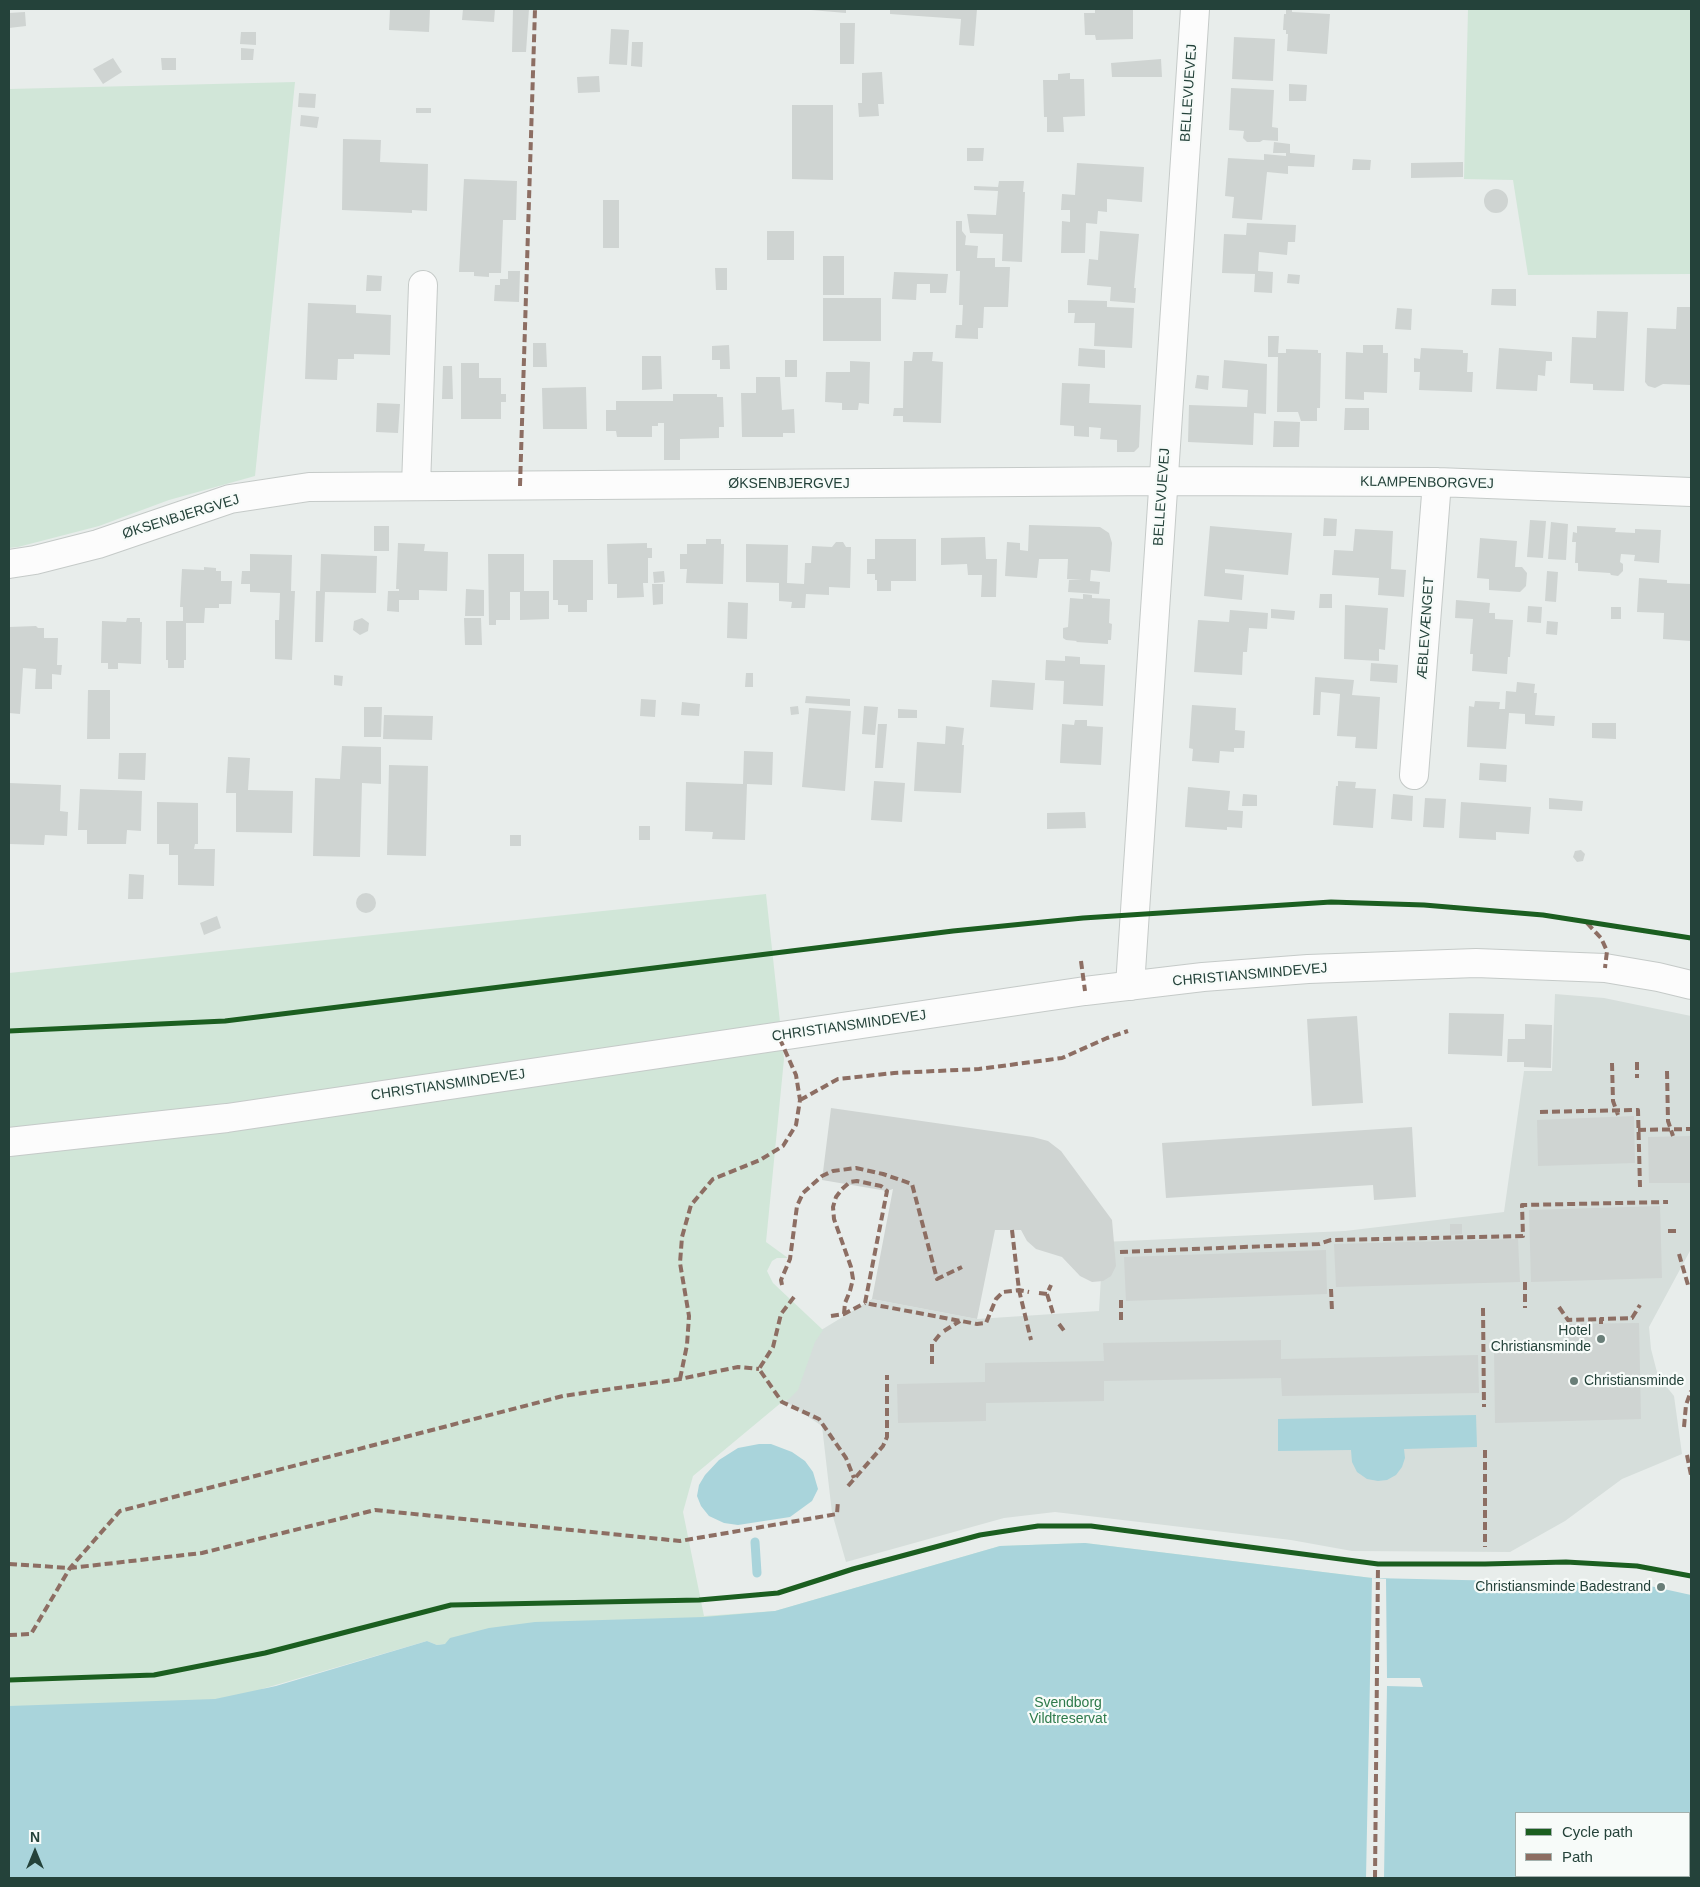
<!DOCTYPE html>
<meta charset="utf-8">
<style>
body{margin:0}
#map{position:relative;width:1700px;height:1887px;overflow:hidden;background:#e8edeb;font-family:Helvetica,sans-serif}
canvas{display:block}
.frame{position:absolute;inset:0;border:10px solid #24423a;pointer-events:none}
.legend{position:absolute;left:1515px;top:1812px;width:175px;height:65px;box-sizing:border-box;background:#f7fbf9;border:1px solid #a3b1ad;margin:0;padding:6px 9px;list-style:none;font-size:15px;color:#24423a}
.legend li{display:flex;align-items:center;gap:10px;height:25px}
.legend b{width:25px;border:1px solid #a3b1ad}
.north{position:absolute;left:10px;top:1827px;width:50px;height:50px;-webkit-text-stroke:4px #f7fbf9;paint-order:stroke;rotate:0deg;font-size:14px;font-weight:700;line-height:20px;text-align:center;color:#24423a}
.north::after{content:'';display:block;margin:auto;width:18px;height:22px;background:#24423a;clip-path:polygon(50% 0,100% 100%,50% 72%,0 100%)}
</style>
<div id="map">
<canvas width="1700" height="1887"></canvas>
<div class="frame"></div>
<ul class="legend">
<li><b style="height:6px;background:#1b5e20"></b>Cycle path</li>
<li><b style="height:6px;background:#8d6e63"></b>Path</li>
</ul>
<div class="north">N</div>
</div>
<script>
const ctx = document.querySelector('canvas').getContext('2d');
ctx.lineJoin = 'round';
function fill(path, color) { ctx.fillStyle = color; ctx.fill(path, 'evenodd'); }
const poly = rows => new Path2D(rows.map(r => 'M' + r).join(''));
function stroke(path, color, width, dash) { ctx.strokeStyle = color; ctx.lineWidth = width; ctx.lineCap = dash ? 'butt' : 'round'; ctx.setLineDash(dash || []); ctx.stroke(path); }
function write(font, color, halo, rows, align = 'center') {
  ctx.font = font + ' Helvetica,sans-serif'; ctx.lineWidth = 4.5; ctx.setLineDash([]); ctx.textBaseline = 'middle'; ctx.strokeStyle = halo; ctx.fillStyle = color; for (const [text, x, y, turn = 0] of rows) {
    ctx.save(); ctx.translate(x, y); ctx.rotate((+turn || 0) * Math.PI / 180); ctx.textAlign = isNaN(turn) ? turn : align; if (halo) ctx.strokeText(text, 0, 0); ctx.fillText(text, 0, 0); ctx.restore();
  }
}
fill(poly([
 [1555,994,1604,998,1691,1016,1691,1249,1649,1327,1651,1349,1658,1376,1674,1396,1682,1454,1622,1479,1565,1521,1510,1552,1352,1551,1291,1540,1055,1512,1004,1518,846,1562,832,1513,822,1426,786,1402,818,1332,872,1299,977,1319,1099,1311,1103,1242,1345,1231,1504,1212,1524,1071,1552,1071]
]), '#d6dedb');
fill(poly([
 [1468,9,1691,9,1691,274,1528,275,1513,180,1464,179],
 [295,82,255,476,169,500,99,526,18,547,9,548,9,89],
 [766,894,784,1059,766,1242,788,1258,777,1258,772,1261,767,1271,773,1283,823,1330,815,1342,798,1390,789,1399,782,1402,693,1476,683,1512,704,1616,775,1611,1000,1546,1085,1543,1372,1578,1691,1595,1691,1878,9,1878,9,973],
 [427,1641,437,1645,445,1644,262,1690,262,1689],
 [1516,1813,1689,1813,1689,1876,1516,1876]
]), '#d1e6d8');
fill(poly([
 [1476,1415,1477,1447,1404,1449,1405,1458,1402,1467,1396,1475,1387,1480,1378,1481,1367,1479,1357,1472,1352,1462,1351,1450,1278,1451,1278,1419],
 [759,1444,771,1444,792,1452,805,1461,813,1472,818,1489,812,1501,790,1517,738,1525,724,1523,709,1516,701,1506,697,1496,699,1485,705,1475,719,1460,738,1448],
 [1085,1543,1372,1578,1641,1584,1691,1595,1691,1878,9,1878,9,1706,215,1699,276,1686,427,1641,437,1645,445,1644,450,1638,489,1628,535,1622,704,1617,775,1611,1000,1546],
 [1516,1813,1689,1813,1689,1876,1516,1876]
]), '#a9d4db');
fill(poly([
 [1372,1578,1386,1579,1387,1678,1420,1678,1423,1687,1387,1686,1384,1878,1366,1878]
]), '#e8edeb');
stroke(poly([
 [755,1542,757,1573]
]), '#a9d4db', 9);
fill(poly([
 [390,9,430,9,429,32,389,30],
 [463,9,495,9,494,22,462,20],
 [513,9,529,9,526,52,512,52],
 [811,9,846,9,846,13,811,10],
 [890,9,977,9,974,46,959,45,961,19,890,14],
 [1095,9,1133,9,1133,39,1096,40,1095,35,1085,35,1084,13,1095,13],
 [1286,9,1292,9,1292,12,1330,14,1327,54,1287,51,1288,34,1286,34,1286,30,1283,30,1284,14,1286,14],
 [25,12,26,26,9,28,9,13],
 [840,23,855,23,854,64,840,64],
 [611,29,629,30,627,65,609,64],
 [241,32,256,32,256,45,240,44],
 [1234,37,1275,39,1273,81,1232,79],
 [632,42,643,42,642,67,631,66],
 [241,48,254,49,253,60,241,60],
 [113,58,122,72,103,84,93,69],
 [161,58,176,58,176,70,162,70],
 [1161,59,1162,77,1112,77,1111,63],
 [882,72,884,104,878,104,879,116,859,117,858,103,862,103,862,73],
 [1070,73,1070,79,1084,79,1085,116,1063,117,1064,132,1047,132,1047,117,1044,117,1043,80,1058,80,1058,74],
 [599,76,600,92,578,93,577,77],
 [1289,84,1307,85,1306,101,1289,101],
 [1231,88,1274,90,1272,127,1278,128,1278,141,1263,140,1260,142,1247,142,1243,138,1244,131,1229,130],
 [299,93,316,94,315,108,298,107],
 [792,105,833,105,833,180,792,179],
 [416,108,431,108,431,113,416,113],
 [301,115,319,117,317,128,300,126],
 [343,139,381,140,380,162,428,164,427,211,412,210,412,213,342,210],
 [1274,142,1290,144,1290,153,1315,155,1314,167,1288,166,1288,174,1267,172,1262,220,1232,218,1234,197,1225,196,1228,158,1264,160,1264,154,1286,156,1286,153,1273,153],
 [967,148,984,148,983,161,967,161],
 [1353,159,1371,160,1370,170,1352,170],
 [1463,162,1463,177,1411,178,1411,163],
 [1077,163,1144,167,1142,202,1107,199,1107,212,1098,211,1097,224,1086,223,1085,253,1061,253,1062,221,1070,222,1070,210,1061,210,1062,194,1075,195],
 [464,179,517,181,516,220,503,220,501,273,489,273,489,277,474,276,474,272,459,272],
 [999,181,1024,181,1023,192,1025,192,1022,262,1002,261,1003,234,970,233,967,214,996,215,998,191,974,190,974,186,998,187],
 '1484 201a12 12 0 1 1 24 0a12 12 0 1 1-24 0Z',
 [603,200,619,200,619,248,603,248],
 [956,221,962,221,962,231,966,236,965,245,978,246,977,258,995,258,995,267,1010,267,1008,307,984,307,983,328,978,328,978,339,955,338,956,325,962,325,963,305,959,305,960,271,956,271],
 [1247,223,1296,225,1295,242,1288,242,1287,255,1259,252,1258,271,1273,272,1272,293,1254,292,1255,274,1222,273,1224,234,1246,235],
 [767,231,794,231,794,260,767,260],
 [1100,231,1139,234,1134,288,1136,288,1135,303,1110,301,1111,287,1087,285,1089,259,1098,260],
 [823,256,844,256,844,295,823,295],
 [715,268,727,268,727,290,716,290],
 [508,271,520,271,519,302,494,301,495,285,500,285,500,279,508,279],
 [894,272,948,274,946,293,930,293,930,284,917,284,916,300,892,299],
 [1288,274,1300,275,1299,284,1287,283],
 [367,275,382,276,381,291,366,291],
 [1492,289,1516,289,1516,306,1491,305],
 [823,298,881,298,881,341,823,341],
 [1068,300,1107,301,1107,307,1134,308,1132,348,1094,346,1095,323,1074,323,1075,313,1068,313],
 [308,303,356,305,356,313,391,315,390,355,354,354,354,359,338,359,337,380,305,379],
 [1677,307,1691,307,1691,385,1663,384,1655,388,1648,386,1645,382,1647,328,1676,329],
 [1397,308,1412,309,1411,330,1395,329],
 [1597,311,1628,312,1624,391,1593,390,1593,384,1570,383,1572,337,1596,338],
 [1268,336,1279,336,1278,353,1286,353,1286,349,1318,350,1318,353,1321,353,1320,408,1317,408,1317,421,1301,421,1298,412,1277,412,1278,357,1268,357],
 [533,343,546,343,547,367,533,367],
 [729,345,730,369,720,369,720,360,712,360,712,346],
 [1363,345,1383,345,1383,353,1388,353,1387,393,1364,392,1364,400,1345,399,1346,352,1363,353],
 [1079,348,1105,350,1105,368,1078,366],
 [1421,348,1463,350,1463,353,1468,353,1467,372,1473,372,1472,392,1419,390,1420,372,1414,372,1414,358,1420,359],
 [1499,348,1552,352,1552,361,1546,361,1545,376,1538,375,1537,391,1496,389],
 [913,352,933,352,932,361,943,362,941,423,903,422,903,416,893,416,894,408,903,408,904,361,912,361],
 [642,356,661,356,662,389,642,390],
 [785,360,797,360,797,377,785,377],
 [1224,360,1267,364,1266,414,1254,413,1253,445,1188,442,1189,405,1247,407,1248,390,1222,388],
 [850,361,870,362,869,404,859,403,858,410,842,410,842,403,825,402,826,372,850,372],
 [461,363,479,363,479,378,501,378,501,394,506,394,506,402,501,402,501,419,461,419],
 [443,366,452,366,453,399,442,399],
 [1197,375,1209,376,1208,390,1195,388],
 [756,377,780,377,782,410,794,409,795,433,783,433,783,437,742,437,741,393,756,393],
 [1062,383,1090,384,1089,403,1141,405,1139,447,1134,452,1117,452,1117,440,1100,439,1101,428,1089,427,1089,437,1074,436,1074,426,1060,425],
 [586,387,587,429,543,429,542,388],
 [673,394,717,394,717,397,723,397,724,427,719,427,719,438,680,439,680,460,664,460,664,423,658,423,658,426,652,426,652,437,617,437,616,431,606,431,606,410,616,410,616,401,673,401],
 [377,403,400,404,398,433,376,432],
 [1345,408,1369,408,1369,430,1344,430],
 [1274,421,1300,422,1299,447,1273,447],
 [1324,518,1337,519,1336,536,1323,536],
 [1530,520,1546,521,1543,558,1527,557],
 [1551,522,1568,524,1566,560,1548,559],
 [1029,525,1100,527,1109,533,1112,543,1110,572,1091,570,1090,581,1100,582,1099,594,1068,592,1069,580,1082,580,1067,579,1068,559,1039,559,1037,578,1005,576,1007,542,1020,543,1020,550,1028,551],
 [374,526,389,526,389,551,374,551],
 [1210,526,1292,533,1288,575,1225,569,1225,573,1244,575,1242,600,1204,596],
 [1577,526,1616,528,1615,532,1635,533,1635,529,1661,530,1659,563,1634,561,1635,555,1621,554,1620,562,1623,564,1623,571,1618,576,1611,575,1610,573,1578,571,1578,563,1575,563,1576,542,1572,542,1573,532,1577,533],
 [1355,529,1393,531,1391,569,1406,570,1404,597,1378,595,1379,578,1332,575,1334,550,1353,551],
 [985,537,986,559,997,559,996,597,981,597,982,575,968,575,967,564,941,565,941,538],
 [1480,538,1517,541,1515,567,1522,567,1527,573,1526,586,1520,592,1489,590,1489,579,1477,578],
 [706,539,721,539,721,544,724,544,723,584,686,583,687,569,680,569,680,554,687,554,687,544,706,544],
 [875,539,916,539,916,581,891,581,891,591,877,591,877,580,875,580,875,574,867,574,867,559,875,559],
 [836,542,843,542,846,547,851,547,850,588,829,587,829,595,806,594,805,608,791,608,792,602,779,601,779,583,746,582,746,544,788,545,787,583,804,584,805,563,811,563,812,546,832,547],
 [398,543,425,544,424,551,448,552,447,591,419,590,419,600,399,600,399,612,387,611,388,591,399,591,399,589,396,589],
 [647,543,647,548,652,548,652,558,648,558,648,583,643,583,644,597,617,598,617,584,608,584,607,544],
 [250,554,292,555,291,591,295,591,292,660,275,659,275,620,279,620,280,593,250,592,250,584,241,584,242,571,250,571],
 [321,554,377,556,376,593,325,592,323,642,315,642,316,591,320,591],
 [488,554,524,554,524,591,549,591,549,619,520,620,520,592,510,592,510,620,496,620,496,625,489,625],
 [553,560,593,560,593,600,587,600,587,612,568,612,568,605,558,605,558,600,553,600],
 [204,567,216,568,216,571,221,571,221,581,232,581,231,604,219,604,219,608,205,608,204,623,186,623,186,660,184,660,184,668,168,668,168,660,166,660,166,621,183,621,183,607,180,607,182,569,204,570],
 [664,571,665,582,654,583,653,572],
 [1547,571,1558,572,1556,602,1545,601],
 [1639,578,1667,580,1667,583,1691,584,1691,641,1663,639,1664,613,1637,612],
 [652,584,663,584,663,604,653,605],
 [466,589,484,590,484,616,465,616],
 [1083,594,1092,595,1092,598,1110,599,1109,623,1112,624,1111,640,1108,640,1108,644,1076,642,1077,641,1066,640,1063,638,1063,628,1068,627,1070,598,1083,599],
 [1320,594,1332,594,1332,608,1319,608],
 [1456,600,1490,603,1489,613,1495,613,1495,619,1513,620,1510,657,1508,657,1507,674,1472,671,1473,654,1470,654,1473,619,1455,618],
 [728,602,748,603,747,639,727,638],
 [1345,605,1388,608,1385,650,1379,649,1379,661,1344,659],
 [1528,606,1542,607,1541,623,1527,622],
 [1611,607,1621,607,1621,619,1611,619],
 [1271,609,1295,611,1294,620,1271,618],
 [1230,610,1268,613,1267,629,1249,628,1247,652,1243,652,1242,675,1194,672,1198,620,1229,622],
 [127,618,140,618,140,622,142,622,141,664,118,663,118,669,108,669,108,663,101,663,102,621,126,622],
 [362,618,369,623,368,631,360,635,353,630,354,621],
 [464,618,481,618,482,645,465,645],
 [1547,621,1558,622,1557,635,1546,634],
 [36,626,38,628,44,628,44,638,58,638,57,665,62,665,61,675,52,674,52,689,35,689,36,669,23,668,20,714,9,713,9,627],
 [1065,656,1080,657,1080,664,1105,665,1103,706,1063,704,1064,681,1045,680,1046,660,1065,661],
 [1371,663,1398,665,1397,683,1370,681],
 [746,673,753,673,753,687,745,687],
 [334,675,343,676,342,686,334,685],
 [1315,677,1354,680,1352,695,1380,697,1377,749,1355,748,1356,737,1337,736,1340,694,1321,692,1320,715,1313,715],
 [992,680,1035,683,1033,710,990,707],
 [1517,682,1535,684,1534,693,1537,693,1535,715,1555,716,1554,726,1525,724,1525,714,1509,713,1506,749,1467,747,1469,706,1474,707,1475,701,1500,702,1499,709,1505,709,1506,691,1516,692],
 [88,690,110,690,110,739,87,739],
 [806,696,850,699,850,706,805,703],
 [641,699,656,700,655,717,640,716],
 [682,702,700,704,699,716,681,715],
 [1192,705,1236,708,1235,730,1245,731,1244,748,1234,748,1234,752,1220,751,1219,763,1192,761,1193,749,1189,748],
 [798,706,799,714,791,715,790,707],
 [864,706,878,707,875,735,862,734],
 [364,707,382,707,381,737,364,737],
 [809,708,851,711,845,791,802,787],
 [898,709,917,710,917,718,898,718],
 [384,715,433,716,432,740,383,739],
 [1075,720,1087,720,1087,726,1103,727,1101,765,1060,763,1062,724,1074,725],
 [1592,723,1616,723,1616,739,1592,738],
 [878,724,887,724,883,768,875,768],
 [946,726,964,728,962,745,964,745,961,793,914,791,917,742,945,744],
 [342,746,381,747,381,784,362,783,360,857,313,856,315,778,340,779],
 [744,751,773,752,772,785,747,784,745,840,712,839,713,832,685,831,686,782,743,784],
 [119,753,146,753,145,780,118,779],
 [228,757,250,758,248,790,293,791,292,833,236,832,236,793,226,793],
 [1480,763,1507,765,1506,782,1479,780],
 [389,765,428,766,426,856,387,855],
 [874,781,905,783,902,822,871,820],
 [1338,781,1356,782,1355,788,1376,789,1373,828,1333,825,1336,786,1338,786],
 [9,783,61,785,60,811,68,812,67,836,45,835,44,845,9,844],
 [1188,787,1230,791,1228,810,1243,811,1242,828,1227,827,1227,830,1185,827],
 [80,789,142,791,141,831,127,830,126,844,87,844,87,830,78,830],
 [1243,794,1257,795,1257,806,1242,806],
 [1393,794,1413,796,1412,821,1391,819],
 [1425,798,1446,799,1444,828,1423,827],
 [1549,798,1583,801,1582,811,1549,809],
 [157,802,198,803,198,844,195,844,194,849,215,849,214,886,178,885,178,855,169,855,169,844,157,844],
 [1461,802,1531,807,1529,834,1496,832,1496,840,1459,838],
 [1085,812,1086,828,1047,829,1047,813],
 [639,826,650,826,650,840,639,840],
 [510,835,521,835,521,846,510,846],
 [1581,850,1585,854,1583,861,1577,862,1573,857,1575,851],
 [129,874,144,875,143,899,128,899],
 '356 903a10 10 0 1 1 20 0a10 10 0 1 1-20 0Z',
 [217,916,221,928,204,935,200,923],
 [1449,1013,1504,1014,1502,1056,1448,1054],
 [1357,1016,1363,1103,1312,1106,1307,1019],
 [1525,1024,1552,1025,1551,1068,1524,1067,1524,1062,1507,1062,1508,1039,1525,1039],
 [831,1108,1033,1137,1048,1141,1061,1151,1112,1220,1116,1266,1111,1276,1103,1281,1092,1282,1080,1276,1062,1257,1036,1249,1027,1241,1021,1230,995,1230,977,1319,872,1299,893,1189,887,1191,822,1180],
 [1634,1116,1635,1163,1538,1166,1537,1120],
 [1412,1127,1416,1197,1374,1200,1373,1185,1166,1198,1162,1143],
 [1691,1136,1691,1183,1649,1183,1648,1137],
 [1660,1206,1662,1278,1531,1282,1529,1210],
 [1450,1224,1462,1224,1462,1234,1450,1235],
 [1518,1239,1520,1282,1336,1287,1334,1244],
 [1326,1250,1327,1294,1126,1301,1124,1257],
 [1639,1323,1641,1419,1495,1423,1494,1347,1565,1345,1565,1324],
 [1281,1340,1281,1359,1478,1355,1479,1393,1282,1396,1281,1378,1104,1381,1104,1401,986,1403,986,1421,898,1423,897,1384,985,1382,985,1363,1104,1361,1103,1343]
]), '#cfd4d2');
const minor = poly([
 [416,486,423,285],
 [9,564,35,560,98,544,230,499,309,487,1163,481,1437,482,1691,492],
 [1414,775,1437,482],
 [1130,986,1195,9]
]);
const tertiary = poly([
 [9,1142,227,1118,1085,991,1203,977,1308,969,1476,963,1605,968,1658,977,1691,985]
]);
stroke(minor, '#c5cac8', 30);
stroke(tertiary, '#c5cac8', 30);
stroke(minor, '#fcfcfc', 28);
stroke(tertiary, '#fcfcfc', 28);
stroke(poly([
 [520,486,535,9],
 [1587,923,1601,938,1607,951,1605,968],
 [1081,961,1085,991],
 [1637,1062,1637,1078],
 [1612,1063,1613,1101,1618,1115],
 [1667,1071,1668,1121,1673,1136],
 [800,1100,838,1079,894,1073,979,1069,1062,1058,1107,1038,1128,1031],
 [1540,1112,1638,1110,1640,1187],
 [1638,1130,1691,1129],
 [1012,1230,1019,1290,1031,1340],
 [1668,1231,1678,1231],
 [1120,1252,1319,1244,1331,1240,1523,1236,1522,1205,1668,1202],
 [1679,1254,1688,1285],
 [1525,1282,1525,1308],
 [782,1285,781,1280,790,1259,797,1206,803,1193,822,1176,833,1171,856,1168,883,1174,912,1184,937,1279,962,1267],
 [1331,1289,1332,1311],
 [1039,1293,1047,1294,1051,1285],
 [1047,1294,1053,1313],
 [794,1297,781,1314,773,1347,759,1369,782,1402,819,1419,846,1458,854,1478],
 [1121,1300,1121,1322],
 [1559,1307,1568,1320,1601,1319],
 [1483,1308,1484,1407],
 [844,1314,845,1303,850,1291,853,1279,851,1267,834,1219,833,1207,836,1197,842,1189,850,1182,857,1181,881,1186,887,1191,865,1303,977,1324,986,1323,996,1299,1003,1292,1019,1290,1029,1292],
 [831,1316,844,1314,865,1303],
 [1059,1324,1065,1332],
 [1601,1324,1601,1319,1632,1318,1640,1305],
 [944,1331,960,1321],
 [932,1364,932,1344,940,1334],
 [680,1379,687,1345,689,1316,680,1263,682,1237,691,1205,713,1179,760,1160,783,1146,796,1125,800,1100,796,1075,779,1037],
 [1684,1427,1686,1405,1691,1391],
 [1485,1450,1485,1547],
 [1687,1455,1691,1475],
 [848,1486,883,1446,887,1437,887,1375],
 [9,1564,70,1568,202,1553,375,1510,680,1541,837,1514,838,1501],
 [9,1635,31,1634,70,1568,120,1511,563,1396,680,1379,738,1367,759,1369],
 [1375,1878,1378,1564]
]), '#8d6e63', 4, [8, 4]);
stroke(poly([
 [9,1031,225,1021,953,931,1083,918,1331,902,1424,905,1543,915,1691,938],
 [9,1680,154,1675,265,1653,451,1605,699,1600,778,1593,853,1569,980,1535,1038,1526,1091,1526,1378,1564,1485,1564,1566,1562,1637,1566,1691,1576]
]), '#1b5e20', 5);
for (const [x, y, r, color] of [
 [1601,1339,5,"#697e78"],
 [1574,1381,5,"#697e78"],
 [1661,1587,5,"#697e78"]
]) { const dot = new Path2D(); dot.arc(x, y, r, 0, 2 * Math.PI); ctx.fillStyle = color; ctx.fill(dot); stroke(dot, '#f7fbf9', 2); }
write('14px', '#24423a', '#f7fbf9', [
 ["BELLEVUEVEJ",1189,93,-86],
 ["KLAMPENBORGVEJ",1427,483,1],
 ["ØKSENBJERGVEJ",789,484],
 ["BELLEVUEVEJ",1162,497,-86],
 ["ØKSENBJERGVEJ",181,517,-17],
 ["ÆBLEVÆNGET",1426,628,-86],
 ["CHRISTIANSMINDEVEJ",1250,975,-5],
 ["CHRISTIANSMINDEVEJ",849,1026,-8],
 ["CHRISTIANSMINDEVEJ",448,1085,-8]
]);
write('14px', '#24423a', '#f7fbf9', [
 ["Hotel",1591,1331],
 ["Christiansminde",1591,1347],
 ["Christiansminde",1584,1381,"left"],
 ["Christiansminde Badestrand",1651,1587]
], 'right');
write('14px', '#2d7a4b', '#f7fbf9', [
 ["Svendborg",1068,1703],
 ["Vildtreservat",1068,1719]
]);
</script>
